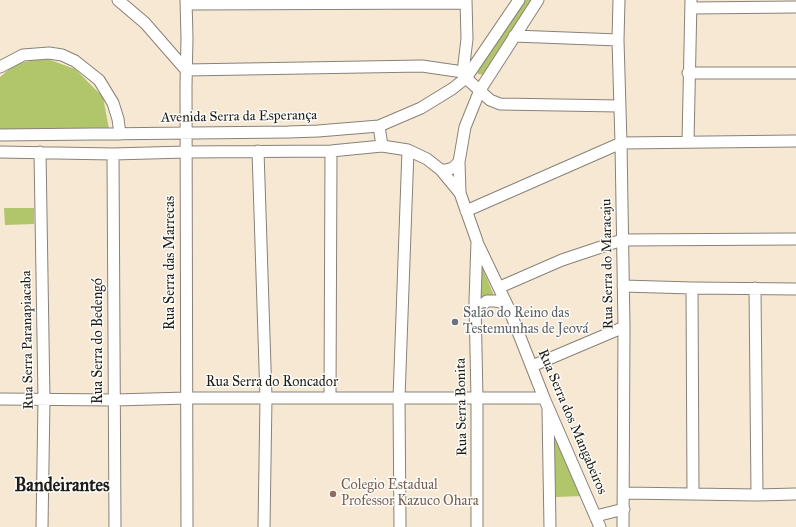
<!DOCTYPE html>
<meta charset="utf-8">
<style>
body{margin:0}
canvas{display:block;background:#f6e8d3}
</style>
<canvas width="796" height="527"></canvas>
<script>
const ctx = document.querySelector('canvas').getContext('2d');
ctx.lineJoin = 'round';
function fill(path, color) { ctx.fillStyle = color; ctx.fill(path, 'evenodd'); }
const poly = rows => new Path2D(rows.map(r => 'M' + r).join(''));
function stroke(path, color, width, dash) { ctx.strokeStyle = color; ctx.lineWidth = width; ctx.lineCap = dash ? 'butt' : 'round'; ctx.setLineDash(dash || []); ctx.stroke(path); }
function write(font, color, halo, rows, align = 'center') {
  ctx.font = font + ' "IM FELL Great Primer",serif'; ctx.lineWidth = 3; ctx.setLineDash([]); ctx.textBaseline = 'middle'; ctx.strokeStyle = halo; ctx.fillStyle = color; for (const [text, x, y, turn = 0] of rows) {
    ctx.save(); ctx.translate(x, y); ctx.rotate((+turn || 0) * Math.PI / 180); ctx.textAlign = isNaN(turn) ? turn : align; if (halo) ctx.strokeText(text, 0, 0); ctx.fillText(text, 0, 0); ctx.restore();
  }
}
fill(poly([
 [525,0,533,0,483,75,478,74,477,70],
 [45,58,75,69,103,97,109,129,0,129,0,77,15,64],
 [4,208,34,208,34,224,5,225],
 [480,262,495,298,479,301],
 [552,423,583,496,556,497]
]), '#b1c66a');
const minor = poly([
 [118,0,145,23,186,70,422,66,463,72,466,78,490,100,500,104,619,106],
 [186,0,187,38,186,86,187,527],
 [619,0,618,40,621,143,624,327,623,527],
 [186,4,466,3],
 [691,8,796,7],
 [514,36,618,40],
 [0,67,23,55,49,53,62,55,75,61,99,80,113,103,118,119,120,134],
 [463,72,467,39,466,0],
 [688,73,796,73],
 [379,126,382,146],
 [0,135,288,132,318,131,379,126,421,108,452,89,466,78,519,0],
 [688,142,691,0],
 [258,151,266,398,264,527],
 [0,152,113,154,186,152,331,151,382,146,408,150,427,159,441,170,446,170,453,168,459,162],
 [40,152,44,400,42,527],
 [113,154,115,527],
 [441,170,460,193],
 [466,211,621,143,796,141],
 [477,242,509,309,544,398,600,527],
 [623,286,692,288,796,289],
 [500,287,562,260,622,240,796,239],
 [692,288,693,494],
 [755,288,757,495],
 [475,314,479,307,487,301,495,301,501,302,509,309],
 [532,366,624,327],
 [330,398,331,151],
 [0,399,115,400,187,398,544,398],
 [548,410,550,527],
 [624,493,757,495,796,494],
 [596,516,624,509],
 [400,527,399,398,408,150],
 [477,527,477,399,475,301,477,241,460,193,459,162,465,127,480,90,538,0]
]);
stroke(minor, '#898278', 13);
stroke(minor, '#fff', 11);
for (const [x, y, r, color] of [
 [455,322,4,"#6b7280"],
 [333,494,4,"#8d6e63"]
]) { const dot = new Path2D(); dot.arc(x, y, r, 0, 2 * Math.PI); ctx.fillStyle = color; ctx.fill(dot); stroke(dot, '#fdfcf7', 1.5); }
write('14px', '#1c1c1c', '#fdfcf7', [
 ["Avenida Serra da Esperança",239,117,-1],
 ["Rua Serra das Marrecas",171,263,-90],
 ["Rua Serra do Maracaju",608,264,-91],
 ["Rua Serra Paranapiacaba",28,340,-91],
 ["Rua Serra do Bedengó",99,341,-90],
 ["Rua Serra do Roncador",272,383],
 ["Rua Serra Bonita",462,407,-91],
 ["Rua Serra dos Mangabeiros",572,422,67]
]);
write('14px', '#5b616d', '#fdfcf7', [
 ["Salão do Reino das",463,314],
 ["Testemunhas de Jeová",463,330]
], 'left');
write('14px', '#785e54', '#fdfcf7', [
 ["Colegio Estadual",341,486],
 ["Professor Kazuco Ohara",341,502]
], 'left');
write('bold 18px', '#1c1c1c', '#fdfcf7', [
 ["Bandeirantes",62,487]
]);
</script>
